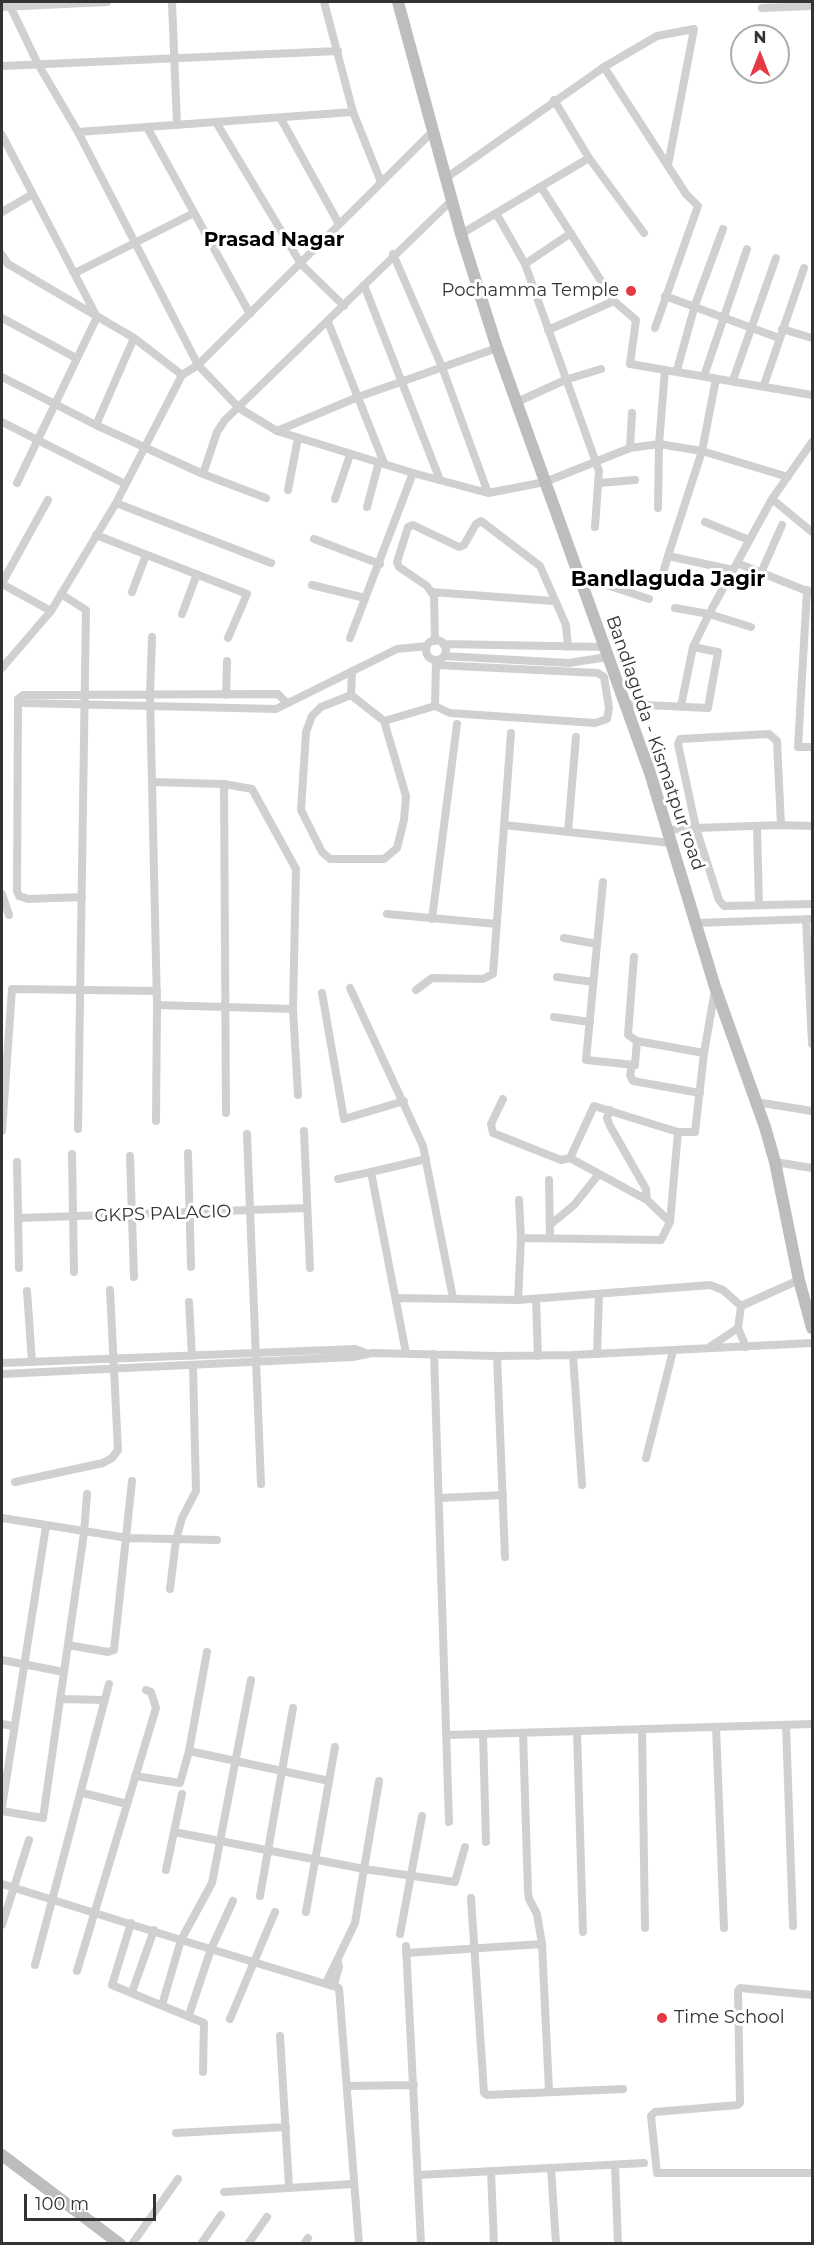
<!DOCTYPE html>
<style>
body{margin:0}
#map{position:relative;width:814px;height:2245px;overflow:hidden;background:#fff;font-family:Montserrat,sans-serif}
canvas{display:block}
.frame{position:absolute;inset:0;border:3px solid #333;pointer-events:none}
.north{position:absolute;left:730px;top:24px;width:60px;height:60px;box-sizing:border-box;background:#fff;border:2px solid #adadad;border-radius:50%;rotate:0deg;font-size:16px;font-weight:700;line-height:24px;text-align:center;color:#333}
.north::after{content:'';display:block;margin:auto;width:21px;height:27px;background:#e63946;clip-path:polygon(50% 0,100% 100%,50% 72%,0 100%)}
.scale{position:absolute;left:24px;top:2194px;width:132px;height:27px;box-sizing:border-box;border:3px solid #333;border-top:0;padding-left:8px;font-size:18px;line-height:21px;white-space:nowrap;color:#333;-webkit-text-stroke:4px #fff;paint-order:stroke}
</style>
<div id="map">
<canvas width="814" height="2245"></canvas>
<div class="frame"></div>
<div class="north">N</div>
<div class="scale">100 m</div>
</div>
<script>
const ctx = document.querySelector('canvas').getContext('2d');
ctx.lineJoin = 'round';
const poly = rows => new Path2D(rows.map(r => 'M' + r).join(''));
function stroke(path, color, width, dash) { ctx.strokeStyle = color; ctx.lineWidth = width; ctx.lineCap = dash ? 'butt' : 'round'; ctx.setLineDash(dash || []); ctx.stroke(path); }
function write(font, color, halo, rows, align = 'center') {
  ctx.font = font + ' Montserrat,sans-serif'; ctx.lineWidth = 6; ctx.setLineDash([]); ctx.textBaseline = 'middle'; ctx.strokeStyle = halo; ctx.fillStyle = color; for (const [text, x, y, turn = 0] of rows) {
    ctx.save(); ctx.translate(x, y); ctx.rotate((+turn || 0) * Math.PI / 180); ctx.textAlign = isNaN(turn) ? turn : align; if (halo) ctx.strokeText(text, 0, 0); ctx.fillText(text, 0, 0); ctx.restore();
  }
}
stroke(poly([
 [8,2,38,64,78,132,198,365,434,130],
 [172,2,177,125],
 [324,2,353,112,381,182],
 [2,7,107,2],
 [762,8,812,6],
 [2,66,338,51],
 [604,67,686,194,698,206,655,328],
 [554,100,589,158,644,233],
 [281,119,339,224],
 [216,122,301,264,344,306],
 [148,129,250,314],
 [78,132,353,112],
 [2,135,97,317,17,483],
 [446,178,604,67,657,36,694,29,668,165],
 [541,187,614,301,636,320,630,364,812,395],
 [2,212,31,195],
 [496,213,525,264],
 [571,233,525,264,599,471,595,527],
 [461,234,589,158],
 [393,254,442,367,488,493],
 [2,255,8,264,134,338,182,375,198,365,239,408,277,431,413,473,488,493,545,482,630,448,659,444,702,451,788,477],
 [75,273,194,213],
 [364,285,440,480],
 [665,296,779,338],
 [2,318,76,358],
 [328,322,384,463],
 [782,329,812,338],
 [548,330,614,301],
 [134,338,96,425,203,474,266,498],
 [677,370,695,305,723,229],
 [704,376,747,249],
 [2,377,96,425],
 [733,380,776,258],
 [764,385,804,268],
 [517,402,565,380,601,369],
 [2,422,125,484],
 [277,431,358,397,497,348],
 [630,448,632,413],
 [203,474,217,432,225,420,452,200],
 [599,483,635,480],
 [288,490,298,438],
 [335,499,350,455],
 [772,499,812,532],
 [116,503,271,563],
 [367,507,379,462],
 [658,508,659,444,665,370],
 [705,522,749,540],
 [96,535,247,594,228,638],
 [314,539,380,564],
 [668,556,702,451,716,379],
 [737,563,812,593],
 [663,573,668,556,733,570],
 [761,573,782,525],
 [577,575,649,599],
 [2,583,48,500],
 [2,584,51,611],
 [312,585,365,598],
 [807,590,798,747,812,747],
 [132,592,146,555],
 [431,592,553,601],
 [61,594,86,610,78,1129],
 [675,608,709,614,751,627],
 [182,614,197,574],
 [152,637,150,694,157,1005,156,1121],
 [350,638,413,473],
 '426 650a10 10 0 1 1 20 0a10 10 0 1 1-20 0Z',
 [435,641,434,596,427,586,399,567,397,562,408,527,413,525,459,547,464,545,476,524,481,521,540,566,566,625,568,647],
 [443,644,604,647],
 [445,656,569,663,607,657],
 [436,660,435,706,450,713,595,723,607,719,609,708,604,677,598,673,436,665],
 [2,668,51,611,116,503,182,375],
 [352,671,351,695,321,707,312,716,306,732,301,810,322,852,330,859,384,859,397,848,404,820,406,796,384,721,435,706],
 [226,695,227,661],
 [351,695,384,721],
 [18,699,17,891,19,896,28,899,82,897],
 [286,702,278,694,23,695,18,699,24,703,276,709,397,649,427,646],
 [625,704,708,708,718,652,693,647],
 [681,706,693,647,709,614,772,499,812,442],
 [152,782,224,784,226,1113],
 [224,784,252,789,296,869,293,1009,298,1095],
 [504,825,671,843],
 [781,825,812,826],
 [757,826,759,905],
 [667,830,696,828,781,825,777,741,769,734,680,739,678,744,696,828,719,900,724,906,812,904],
 [568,832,576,737],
 [603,882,586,1060,635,1065,637,1041,704,1053],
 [2,894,9,915],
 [387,914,497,924],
 [432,919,457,724],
 [806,919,812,1044],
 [696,923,812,919],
 [564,938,597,944],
 [634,957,628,1035,637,1041],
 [557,977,593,982],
 [350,988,423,1146,453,1298],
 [416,990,432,978,483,979,493,974,511,733],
 [322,993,344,1119,404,1101],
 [157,1005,293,1009],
 [554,1017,590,1022],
 [632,1065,630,1075,633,1081,700,1093],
 [503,1099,491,1124,493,1133,561,1160,570,1158,647,1200,670,1222],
 [756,1102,812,1111],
 [610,1110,607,1118,610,1126,646,1189,647,1200],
 [2,1131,12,989,157,991],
 [304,1131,310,1268],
 [247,1134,261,1484],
 [188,1153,191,1267],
 [72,1154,74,1272],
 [130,1156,134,1277],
 [570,1158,594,1106,678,1132,695,1132,704,1053,715,990],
 [17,1162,19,1268],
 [775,1162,812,1168],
 [338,1179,371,1172],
 [549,1180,550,1238],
 [19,1218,307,1208],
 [550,1225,574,1205,599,1174],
 [521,1238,661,1240,670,1222,678,1132],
 [27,1291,32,1362],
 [396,1298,518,1300,710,1285,723,1290,741,1306,799,1280],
 [536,1299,538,1356],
 [518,1300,521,1238,519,1200],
 [189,1302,192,1356],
 [738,1328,741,1306],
 [708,1348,738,1328,746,1347],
 [406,1353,371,1172,426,1159],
 [434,1354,449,1822],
 [597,1354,599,1294],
 [573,1355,582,1485],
 [497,1356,505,1557],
 [2,1363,355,1349,366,1353],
 [2,1374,353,1357,372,1353,497,1356,573,1355,812,1343],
 [646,1458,673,1351],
 [15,1482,103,1463,112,1458,118,1450,110,1290],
 [440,1498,503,1495],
 [2,1518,128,1538,217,1540],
 [170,1589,176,1540,182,1518,196,1491,193,1366],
 [68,1645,108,1652,114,1650,132,1481],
 [2,1660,64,1672],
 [251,1680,212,1883,181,1940,339,1988,359,2244],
 [60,1699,105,1700],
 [2,1724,13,1726],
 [786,1725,793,1926],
 [716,1727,724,1928],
 [642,1729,645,1928],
 [577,1732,583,1932],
 [523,1733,528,1892,529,1899,537,1914,542,1944],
 [483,1734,486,1842],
 [448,1735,812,1724],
 [189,1751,329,1781],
 [135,1776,180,1783,189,1751,207,1652],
 [379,1781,364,1869,455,1882,465,1847],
 [83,1793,127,1804],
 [2,1807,46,1526],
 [2,1811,43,1818,84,1533,87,1494],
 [174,1832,364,1869,355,1923,326,1983],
 [166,1870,182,1794],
 [2,1884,181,1940,162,2005],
 [260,1896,293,1708],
 [471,1898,484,2093,487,2095,623,2089],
 [306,1912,335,1747],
 [131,1923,112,1985,204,2023,203,2072],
 [2,1925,29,1840],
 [400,1934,422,1816],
 [406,1946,421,2244],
 [406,1953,542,1944,549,2091],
 [35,1965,109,1684],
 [77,1971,156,1708,151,1692,146,1690],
 [334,1985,339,1967,338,1962],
 [132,1992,154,1930],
 [812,1995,740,1988,738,1991,740,2103,738,2105,655,2112,651,2116,657,2173,812,2173],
 [189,2015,211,1949,233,1901],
 [230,2019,275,1912],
 [280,2036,289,2187],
 [347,2086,414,2085],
 [176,2133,286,2127],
 [615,2165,618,2244],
 [551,2168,556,2244],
 [491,2171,494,2244],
 [419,2175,644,2163],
 [224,2192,353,2184],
 [132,2244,178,2179],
 [201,2244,221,2215],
 [248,2244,267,2217],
 [304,2244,308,2238]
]), '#d0d0d0', 8);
stroke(poly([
 [398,2,461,234,497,348,650,773,715,987,765,1127,775,1162,799,1280,812,1328],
 [2,2155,120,2244]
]), '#bdbdbd', 12);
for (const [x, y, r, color] of [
 [631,291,6,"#e63946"],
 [662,2018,6,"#e63946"]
]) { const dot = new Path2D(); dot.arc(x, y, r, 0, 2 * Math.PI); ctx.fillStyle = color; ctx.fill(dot); stroke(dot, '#fff', 2); }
write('18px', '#333', '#fff', [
 ["Pochamma Temple",619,291],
 ["Time School",674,2018,"left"]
], 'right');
write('18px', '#333', '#fff', [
 ["Bandlaguda - Kismatpur road",655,743,71],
 ["GKPS PALACIO",163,1214,-2]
]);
write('bold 20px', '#000', '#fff', [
 ["Prasad Nagar",274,240]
]);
write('bold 21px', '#000', '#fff', [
 ["Bandlaguda Jagir",668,580]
]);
</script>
